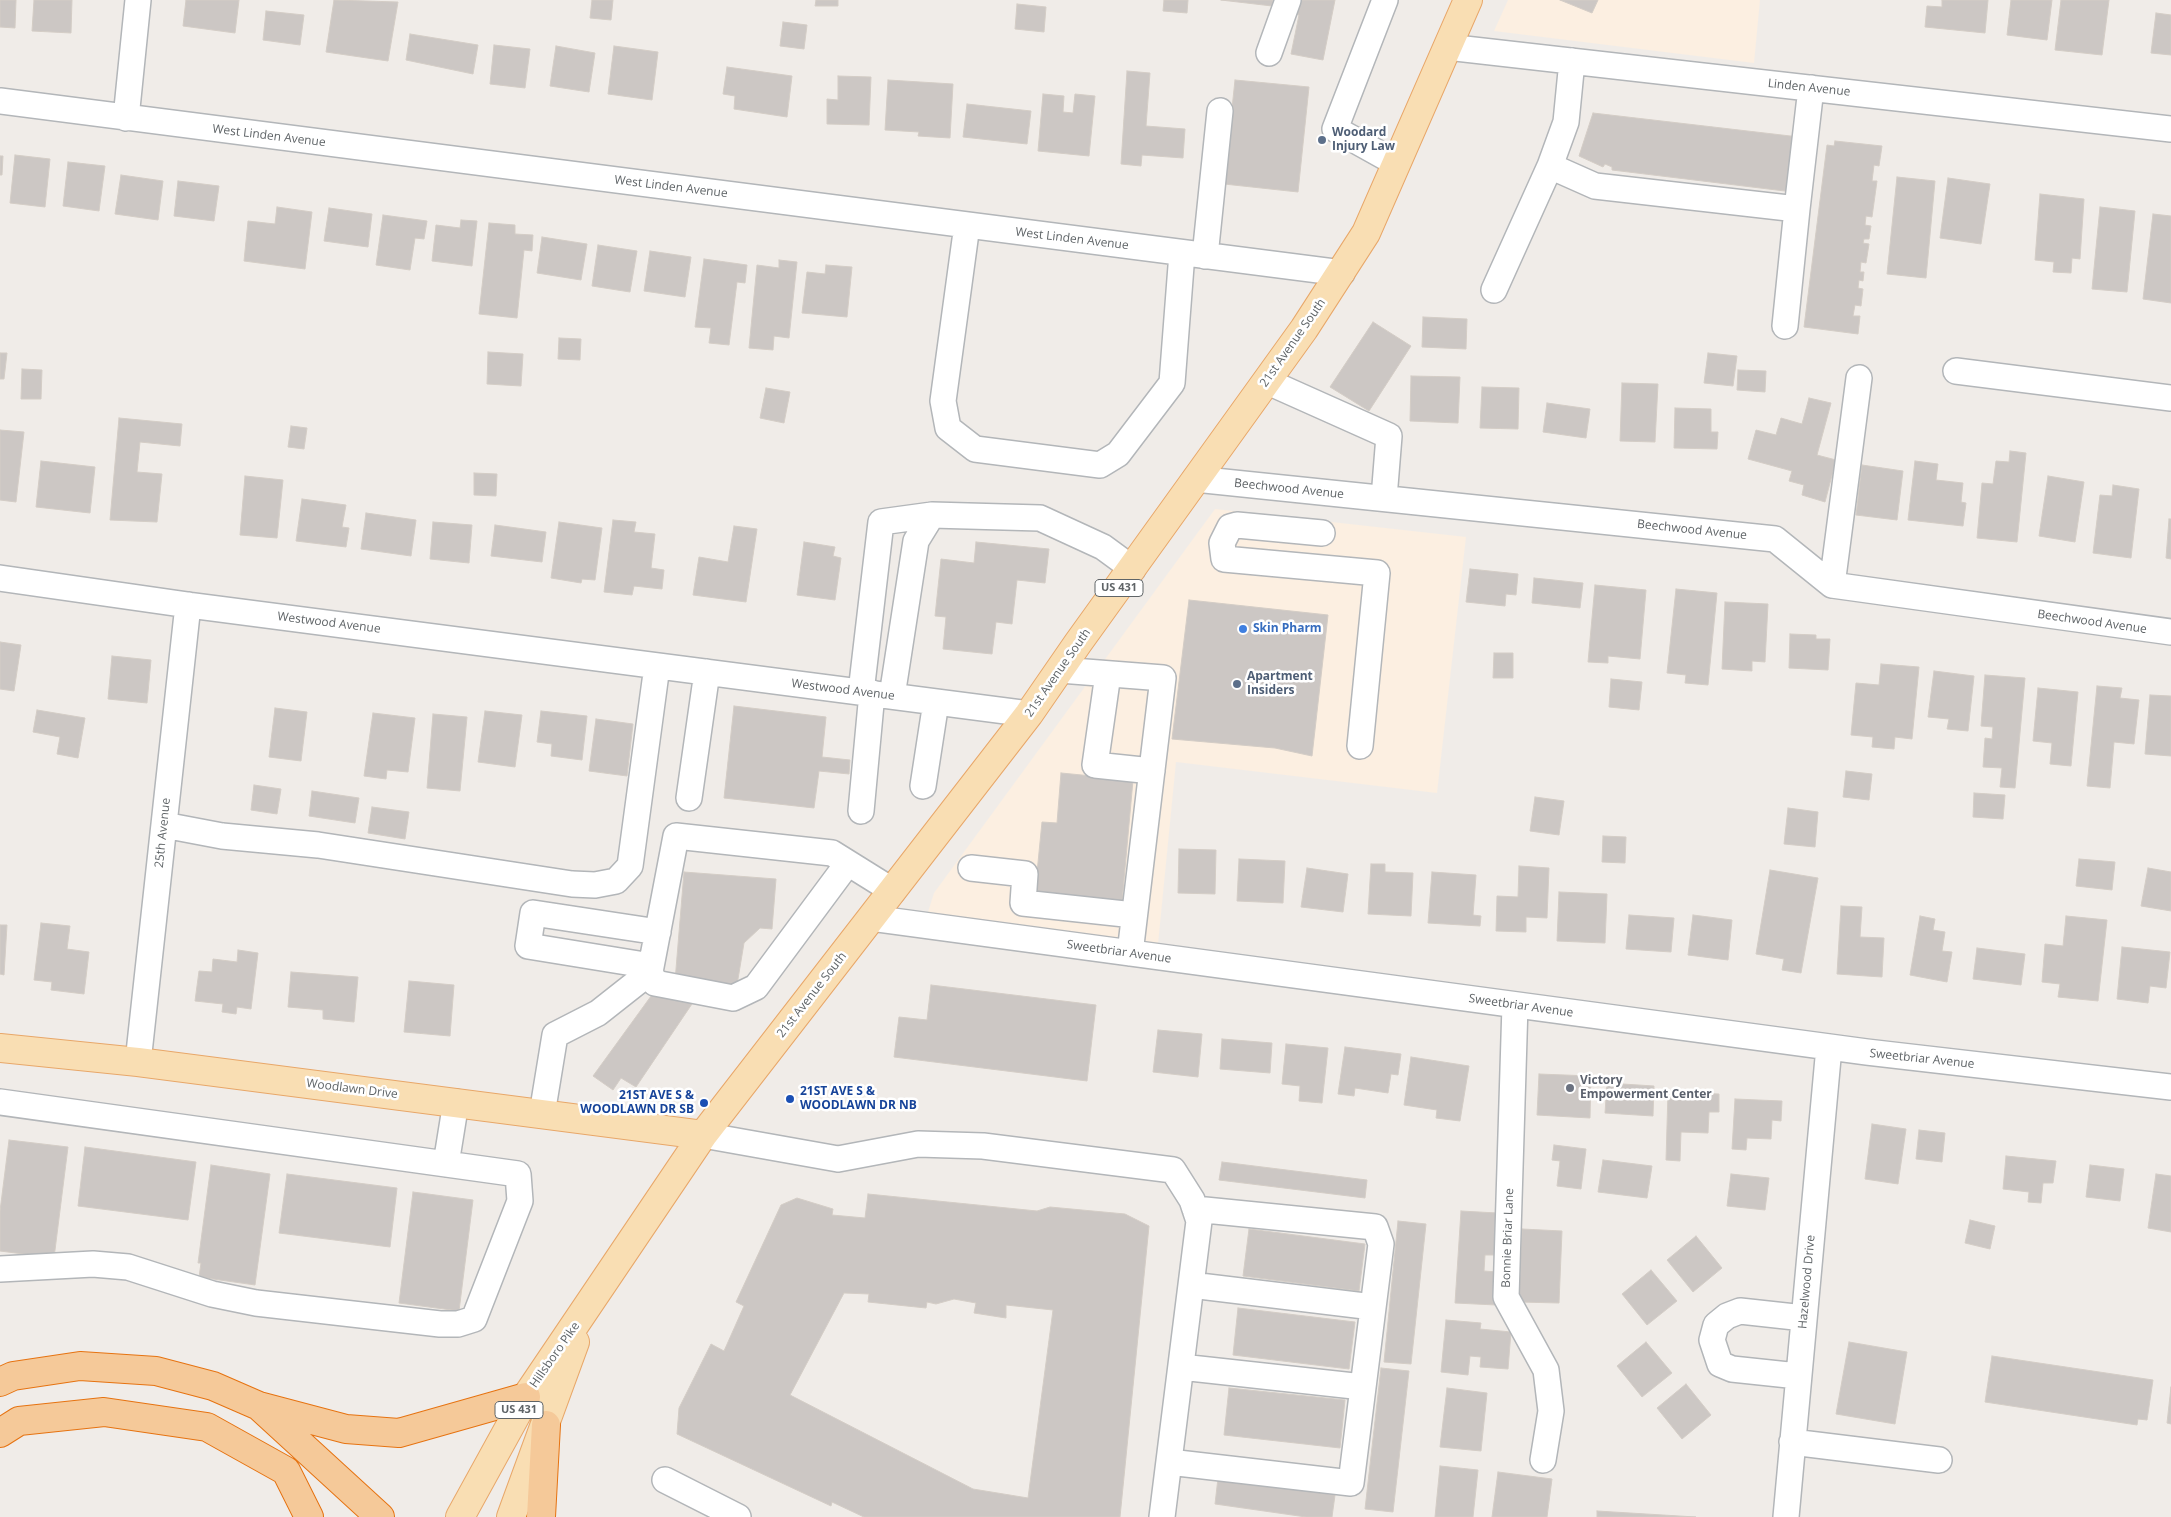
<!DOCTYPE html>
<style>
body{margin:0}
canvas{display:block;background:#f0ece8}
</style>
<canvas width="2171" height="1517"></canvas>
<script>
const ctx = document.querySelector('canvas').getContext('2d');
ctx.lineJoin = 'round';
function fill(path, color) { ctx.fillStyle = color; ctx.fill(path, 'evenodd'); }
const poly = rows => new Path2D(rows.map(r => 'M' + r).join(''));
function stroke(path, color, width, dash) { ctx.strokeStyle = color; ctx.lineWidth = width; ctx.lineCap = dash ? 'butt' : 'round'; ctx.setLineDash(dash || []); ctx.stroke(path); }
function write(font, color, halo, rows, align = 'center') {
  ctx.font = font + ' "Open Sans",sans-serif'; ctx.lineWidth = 5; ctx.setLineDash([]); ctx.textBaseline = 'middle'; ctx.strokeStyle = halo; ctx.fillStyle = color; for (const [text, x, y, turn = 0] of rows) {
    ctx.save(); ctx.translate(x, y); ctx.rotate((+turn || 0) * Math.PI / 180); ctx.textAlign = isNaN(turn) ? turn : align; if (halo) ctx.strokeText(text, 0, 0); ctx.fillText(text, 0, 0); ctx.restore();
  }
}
fill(poly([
 [1508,0,1760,0,1754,63,1494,31],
 [1215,509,1466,537,1437,793,1176,762,1158,944,928,912,934,893]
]), '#fcefe1');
const building = poly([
 [0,0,16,0,15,28,0,27,0,0],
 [34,0,72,0,71,33,32,31,34,0],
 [186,0,239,0,235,33,183,26,186,0],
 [334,0,398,2,388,61,326,52,334,0],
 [592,0,613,0,611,20,590,18,592,0],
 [816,0,838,0,838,6,815,6,816,0],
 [1164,0,1188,0,1187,13,1163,11,1164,0],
 [1221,0,1273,0,1272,6,1221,0],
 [1294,0,1335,0,1323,60,1291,54,1299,15,1291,13,1294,0],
 [1560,0,1598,0,1592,13,1560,0],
 [1942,0,1988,0,1985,33,1925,27,1927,6,1942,7,1942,0],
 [2011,0,2052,0,2047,40,2007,35,2011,0],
 [2061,0,2109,0,2102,55,2055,50,2061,0],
 [1017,4,1046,7,1044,32,1015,29,1017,4],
 [266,11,304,15,300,45,263,40,266,11],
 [2156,13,2171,15,2171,55,2151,53,2156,13],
 [783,22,807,25,804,49,780,46,783,22],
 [410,34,478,45,473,74,406,60,410,34],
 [494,45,530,49,525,88,490,84,494,45],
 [556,46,595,53,589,92,550,86,556,46],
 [614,46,658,52,652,100,608,94,614,46],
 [727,67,792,76,787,117,734,109,735,96,723,94,727,67],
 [1127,71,1150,73,1146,126,1185,129,1183,158,1142,155,1141,166,1121,164,1127,71],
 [838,76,871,77,869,125,827,124,827,99,838,100,838,76],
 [888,80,953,84,950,138,918,136,919,132,885,130,888,80],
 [1235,80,1309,87,1298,192,1224,184,1235,80],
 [1043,94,1064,96,1063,112,1073,113,1075,94,1095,96,1089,156,1038,151,1043,94],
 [967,104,1031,111,1027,144,963,137,967,104],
 [1593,113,1799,137,1793,192,1612,170,1612,167,1605,164,1603,167,1579,156,1593,113],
 [1835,141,1882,146,1879,166,1874,165,1872,181,1877,181,1872,217,1866,216,1865,225,1871,226,1869,239,1864,239,1863,243,1869,244,1866,263,1861,262,1860,272,1864,272,1863,281,1859,280,1858,288,1863,289,1861,306,1855,305,1853,316,1860,316,1858,334,1804,327,1827,145,1834,146,1835,141],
 [15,155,50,159,45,207,10,203,15,155],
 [0,156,3,156,2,175,0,175,0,156],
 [68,162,105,166,99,211,63,206,68,162],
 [121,175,163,181,158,220,115,214,121,175],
 [1897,177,1935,181,1926,278,1887,274,1897,177],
 [1948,178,1990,184,1981,244,1940,238,1948,178],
 [178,181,219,186,214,221,174,216,178,181],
 [2040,194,2084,199,2080,259,2072,258,2071,273,2053,272,2054,262,2035,260,2040,194],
 [277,207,312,212,305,269,244,261,248,221,275,224,277,207],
 [2100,207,2135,211,2127,292,2092,289,2100,207],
 [329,208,372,214,368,247,324,241,329,208],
 [2153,214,2171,216,2171,303,2143,299,2153,214],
 [383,215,427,221,424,239,415,238,410,270,376,265,383,215],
 [461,220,477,221,472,266,432,261,436,225,460,228,461,220],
 [489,223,515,225,515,234,533,235,532,251,524,250,517,318,479,314,489,223],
 [542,237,587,244,581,280,537,273,542,237],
 [598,245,637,251,630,292,592,286,598,245],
 [650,251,691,257,685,297,644,291,650,251],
 [704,259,747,265,745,283,737,282,729,345,709,343,711,328,695,327,704,259],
 [779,260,797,262,789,338,774,336,773,350,749,348,757,265,779,268,779,260],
 [826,265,852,267,847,317,802,313,807,272,825,274,826,265],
 [1423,317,1467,319,1466,349,1422,347,1423,317],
 [1373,322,1411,346,1369,411,1330,387,1373,322],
 [559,338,581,339,580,360,558,359,559,338],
 [488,352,523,354,521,386,487,384,488,352],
 [0,353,7,353,4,379,0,379,0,353],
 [1708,353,1737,356,1733,386,1704,383,1708,353],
 [22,369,42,370,41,399,21,399,22,369],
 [1738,370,1766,371,1765,392,1737,390,1738,370],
 [1411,376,1460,377,1458,423,1410,421,1411,376],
 [1622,383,1658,384,1655,442,1620,441,1622,383],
 [1482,387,1519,388,1518,429,1480,428,1482,387],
 [766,388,790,392,784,423,760,418,766,388],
 [1809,398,1831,403,1817,455,1836,460,1825,502,1802,495,1804,485,1789,481,1792,471,1748,459,1756,430,1776,435,1781,418,1802,424,1809,398],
 [1547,403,1590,409,1586,438,1543,432,1547,403],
 [1675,408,1711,409,1711,432,1718,432,1717,449,1674,448,1675,408],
 [119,418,182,424,180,446,140,442,137,472,162,474,157,522,110,520,119,418],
 [291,426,307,428,304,449,288,447,291,426],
 [0,430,24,432,16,502,0,500,0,430],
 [2010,451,2026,453,2017,542,1977,538,1982,483,1993,484,1996,461,2009,462,2010,451],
 [41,461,95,467,90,513,36,507,41,461],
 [1915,461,1938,464,1936,480,1963,483,1961,502,1966,503,1963,526,1908,520,1915,461],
 [1862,465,1903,471,1897,520,1856,515,1862,465],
 [474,473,497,474,496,496,474,495,474,473],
 [245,476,283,480,277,538,240,535,245,476],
 [2048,476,2084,482,2075,542,2039,536,2048,476],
 [2113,485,2139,489,2131,558,2093,553,2100,495,2112,496,2113,485],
 [302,499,346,505,342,527,349,528,346,547,296,541,302,499],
 [366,513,416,520,411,556,361,549,366,513],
 [2169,519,2171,519,2171,559,2166,558,2169,519],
 [613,520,636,522,634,532,655,534,651,568,664,570,662,589,634,586,632,595,604,592,613,520],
 [433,522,472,525,469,563,430,559,433,522],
 [559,522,602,528,595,580,582,579,581,583,551,578,559,522],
 [495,525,546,532,542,562,491,556,495,525],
 [734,526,757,529,746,602,693,595,699,557,728,562,734,526],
 [804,542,835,547,833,556,841,558,835,600,797,595,804,542],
 [976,542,1049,549,1045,583,1017,580,1012,624,996,622,992,654,943,649,946,617,935,616,941,559,974,563,976,542],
 [1470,569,1518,574,1516,595,1506,594,1505,606,1466,602,1470,569],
 [1534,578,1583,583,1580,608,1532,603,1534,578],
 [1595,585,1646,590,1640,659,1608,656,1608,663,1588,662,1595,585],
 [1676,589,1717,593,1708,685,1685,683,1686,675,1667,673,1676,589],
 [1189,600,1328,615,1312,756,1275,748,1172,739,1189,600],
 [1725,602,1768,604,1765,662,1752,661,1752,671,1722,669,1725,602],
 [1790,634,1816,635,1816,639,1830,639,1828,670,1789,668,1790,634],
 [0,642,21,645,14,691,0,689,0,642],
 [1494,653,1513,653,1513,678,1493,678,1494,653],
 [112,656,151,660,147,703,108,699,112,656],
 [1881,664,1919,667,1912,739,1895,737,1894,749,1872,747,1873,737,1851,735,1856,683,1879,685,1881,664],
 [1934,671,1974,676,1968,731,1947,729,1949,719,1928,717,1934,671],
 [1985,675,2025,678,2015,788,2000,787,2002,768,1983,767,1985,738,1992,739,1993,727,1981,726,1985,675],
 [1611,679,1642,682,1639,710,1609,707,1611,679],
 [2097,686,2122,688,2120,698,2139,700,2134,744,2114,742,2110,788,2087,786,2097,686],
 [2038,688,2078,692,2071,766,2050,764,2052,743,2033,741,2038,688],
 [2150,695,2171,696,2171,756,2145,754,2150,695],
 [734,706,826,717,822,757,850,760,849,774,819,771,814,808,724,798,734,706],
 [275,708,307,712,301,761,269,757,275,708],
 [37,710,85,718,78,758,57,754,60,737,33,732,37,710],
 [485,711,522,715,515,767,478,762,485,711],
 [541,711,587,716,582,760,551,756,552,744,537,742,541,711],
 [373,713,415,718,408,772,387,770,386,779,364,776,373,713],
 [433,714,467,717,460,791,427,788,433,714],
 [596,719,633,724,627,776,589,771,596,719],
 [1846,771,1872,774,1869,800,1843,797,1846,771],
 [1061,773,1133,780,1122,902,1035,893,1042,822,1057,823,1061,773],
 [254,785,281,789,277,814,251,810,254,785],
 [312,791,359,798,355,823,309,816,312,791],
 [1974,793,2005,795,2003,819,1973,817,1974,793],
 [1535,797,1564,801,1559,835,1530,831,1535,797],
 [372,807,409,812,405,839,368,833,372,807],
 [1788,808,1818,812,1815,847,1784,844,1788,808],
 [1603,836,1626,837,1625,863,1602,862,1603,836],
 [1179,849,1216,850,1215,894,1178,893,1179,849],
 [1239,859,1285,861,1283,903,1237,901,1239,859],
 [2079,859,2115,862,2112,890,2076,886,2079,859],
 [1371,864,1385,864,1385,872,1413,873,1411,916,1368,914,1371,864],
 [1519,866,1549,868,1547,918,1526,917,1526,932,1496,931,1497,896,1518,897,1519,866],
 [1307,868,1348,874,1343,912,1301,907,1307,868],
 [2148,868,2171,872,2171,911,2141,906,2148,868],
 [1770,870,1818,878,1801,973,1782,970,1784,959,1756,954,1770,870],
 [684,872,776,879,772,929,760,928,744,943,737,985,675,981,684,872],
 [1432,872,1476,875,1473,915,1481,916,1480,926,1428,923,1432,872],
 [1559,892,1607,894,1605,943,1557,941,1559,892],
 [1841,906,1862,907,1860,937,1884,938,1882,977,1837,974,1841,906],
 [1629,915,1674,918,1671,952,1626,949,1629,915],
 [1693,915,1732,920,1728,960,1688,955,1693,915],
 [1920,916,1935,919,1933,930,1945,932,1942,951,1952,952,1947,982,1910,975,1920,916],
 [2066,916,2107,920,2098,1001,2058,997,2060,984,2042,982,2045,944,2063,946,2066,916],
 [41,923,70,926,67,949,89,952,84,994,51,990,52,982,34,980,41,923],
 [0,925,7,925,4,975,0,974,0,925],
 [2122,947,2170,952,2166,988,2150,986,2148,1003,2117,999,2122,947],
 [1977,948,2025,954,2021,985,1973,979,1977,948],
 [238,950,258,953,251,1009,237,1007,236,1014,222,1012,223,1004,195,1001,199,971,212,972,213,959,237,962,238,950],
 [291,972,358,977,354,1022,323,1019,323,1010,288,1007,291,972],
 [409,981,454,985,450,1036,404,1032,409,981],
 [931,985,1096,1005,1087,1081,894,1057,899,1017,927,1020,931,985],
 [654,992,696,998,636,1087,621,1078,613,1090,593,1076,654,992],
 [1158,1030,1202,1034,1198,1077,1153,1072,1158,1030],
 [1222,1039,1272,1043,1270,1073,1220,1069,1222,1039],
 [1286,1044,1328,1048,1322,1103,1299,1101,1300,1086,1282,1084,1286,1044],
 [1345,1047,1401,1054,1398,1075,1391,1074,1388,1093,1355,1088,1354,1096,1338,1094,1345,1047],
 [1411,1057,1469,1066,1460,1121,1436,1118,1437,1110,1404,1105,1411,1057],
 [1539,1074,1591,1076,1590,1118,1537,1115,1539,1074],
 [1607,1083,1654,1086,1653,1116,1605,1113,1607,1083],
 [1668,1092,1719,1094,1719,1112,1709,1112,1708,1133,1681,1132,1680,1161,1666,1160,1668,1092],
 [1735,1099,1782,1101,1781,1121,1772,1120,1771,1139,1747,1138,1746,1150,1732,1149,1735,1099],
 [1872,1124,1906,1129,1898,1184,1865,1179,1872,1124],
 [1919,1130,1945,1133,1942,1162,1916,1159,1919,1130],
 [9,1140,68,1147,54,1258,0,1251,0,1211,9,1140],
 [1554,1145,1586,1149,1581,1189,1557,1186,1560,1161,1552,1160,1554,1145],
 [85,1147,196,1162,188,1220,78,1206,85,1147],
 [2006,1156,2056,1161,2053,1183,2043,1183,2041,1203,2028,1202,2029,1192,2003,1189,2006,1156],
 [1603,1160,1652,1166,1647,1198,1598,1192,1603,1160],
 [1222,1162,1367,1180,1365,1198,1219,1180,1222,1162],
 [211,1165,270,1174,255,1285,199,1277,201,1263,198,1263,211,1165],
 [2090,1165,2124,1169,2120,1201,2086,1197,2090,1165],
 [287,1174,397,1188,390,1247,279,1233,287,1174],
 [1731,1174,1769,1178,1765,1210,1727,1206,1731,1174],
 [2156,1174,2171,1176,2171,1232,2148,1228,2156,1174],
 [413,1192,473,1200,459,1311,399,1303,413,1192],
 [868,1194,1037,1211,1050,1207,1125,1214,1149,1226,1120,1517,864,1517,832,1502,831,1506,677,1434,679,1408,711,1344,724,1351,744,1306,736,1302,781,1205,797,1198,833,1209,832,1215,865,1218,868,1194],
 [844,1293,869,1294,868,1302,926,1308,927,1302,936,1304,954,1299,976,1303,974,1313,1006,1318,1006,1305,1053,1310,1028,1498,973,1489,790,1395,844,1293],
 [1461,1211,1497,1213,1494,1255,1485,1255,1484,1271,1498,1272,1496,1305,1455,1303,1461,1211],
 [1970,1220,1995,1226,1990,1249,1965,1243,1970,1220],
 [1398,1221,1426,1224,1411,1364,1384,1362,1398,1221],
 [1249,1229,1365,1244,1359,1291,1243,1276,1249,1229],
 [1522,1229,1562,1231,1559,1303,1519,1302,1522,1229],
 [1696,1236,1722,1268,1693,1292,1667,1260,1696,1236],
 [1651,1270,1677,1301,1647,1325,1622,1294,1651,1270],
 [1238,1308,1355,1322,1349,1369,1233,1355,1238,1308],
 [1446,1320,1481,1323,1480,1329,1511,1332,1508,1369,1480,1367,1481,1357,1470,1356,1468,1375,1441,1372,1446,1320],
 [1646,1342,1672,1373,1642,1397,1617,1366,1646,1342],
 [1849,1342,1907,1352,1895,1424,1836,1414,1849,1342],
 [1992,1356,2153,1380,2147,1420,2138,1419,2137,1425,1985,1402,1992,1356],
 [1381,1368,1409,1371,1393,1512,1365,1509,1381,1368],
 [1686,1384,1711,1415,1682,1439,1657,1408,1686,1384],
 [2171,1387,2171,1424,2167,1423,2171,1387],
 [1229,1388,1345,1400,1340,1448,1224,1435,1229,1388],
 [1447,1388,1487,1393,1481,1451,1440,1447,1447,1388],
 [1440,1466,1478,1470,1473,1517,1435,1517,1440,1466],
 [1498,1472,1552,1479,1547,1517,1492,1517,1498,1472],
 [1218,1478,1335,1495,1332,1517,1306,1517,1215,1504,1218,1478],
 [1597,1511,1696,1517,1597,1517,1597,1511]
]);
fill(building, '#ccc7c4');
stroke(building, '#d4cdc6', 1);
const minor = poly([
 [1385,0,1335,129,1396,163],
 [1447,47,2171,129],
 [1269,53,1288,0],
 [0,101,1342,273],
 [126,118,138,0],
 [1550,166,1566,122,1572,61],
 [967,225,943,401,948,428,975,449,1100,465,1118,454,1172,383,1182,253],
 [1205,256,1220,111],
 [1494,290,1550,166,1595,186,1797,209,1811,88],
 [1785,326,1797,209],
 [1956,371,2171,398],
 [1266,381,1389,436,1384,498],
 [1195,479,1775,539,1832,585,2171,632],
 [1322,533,1237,525,1230,527,1222,543,1224,559,1377,573,1360,746],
 [0,578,188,605,1029,714],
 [1832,585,1859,378],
 [1060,670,1163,678,1130,953],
 [1108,674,1095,765,1152,771],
 [861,692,881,522,932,515],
 [892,696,916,541,932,515,1040,518,1103,547,1133,569],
 [923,786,936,702],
 [689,798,707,672],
 [861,811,872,693],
 [164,825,222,836,318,845,572,884,595,885,616,881,630,866,657,666],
 [848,863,756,987,733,998,655,983,650,972,676,836,832,853,893,891],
 [971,868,1025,874,1023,903,1134,915],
 [871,918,1867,1052,2171,1087],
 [651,966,528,946,533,913,658,932],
 [1515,1005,1506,1297,1546,1370,1551,1411,1543,1460],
 [138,1062,188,605],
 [0,1102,518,1174,520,1201,474,1319,458,1324,440,1324,256,1303,212,1294,128,1267,93,1264,0,1269],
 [542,1114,555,1035,598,1013,650,972],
 [703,1135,838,1159,918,1144,983,1146,1173,1170,1192,1200,1199,1221,1162,1517],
 [446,1164,456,1102],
 [1191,1285,1373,1307],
 [1181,1367,1363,1387],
 [1798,1376,1732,1369,1720,1364,1712,1340,1716,1325,1727,1316,1740,1311,1804,1318],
 [1792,1442,1939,1460],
 [1169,1462,1351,1483,1381,1244,1375,1227,1195,1209],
 [665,1480,738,1517],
 [1786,1517,1829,1047]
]);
const major = poly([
 [0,1048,138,1062,703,1135],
 [460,1517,526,1397,703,1135,1029,714,1078,643,1304,329,1366,233,1468,0],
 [511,1517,575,1342]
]);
const highway = poly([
 [0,1382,13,1376,80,1366,156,1371,213,1386,259,1406,346,1429,399,1433,526,1397],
 [261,1408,380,1517],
 [0,1433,19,1421,104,1412,207,1427,286,1471,309,1517],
 [541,1517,546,1425]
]);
stroke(minor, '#b3b6b9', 28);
stroke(major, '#e8a769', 30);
stroke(highway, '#e67311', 30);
stroke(minor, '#fff', 25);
stroke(major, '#f9deb3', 28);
stroke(highway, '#f5c999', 28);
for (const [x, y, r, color] of [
 [1322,140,5,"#5c6f8a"],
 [1243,629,5,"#3f7fe0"],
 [1237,684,5,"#5c6f8a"],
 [1570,1088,5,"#6b7280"],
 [790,1099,5,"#1a4fb4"],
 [704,1103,5,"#1a4fb4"]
]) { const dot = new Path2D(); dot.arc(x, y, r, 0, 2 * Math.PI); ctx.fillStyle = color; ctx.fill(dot); stroke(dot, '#fff', 2); }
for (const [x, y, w] of [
 [1119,588,48],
 [519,1410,48]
]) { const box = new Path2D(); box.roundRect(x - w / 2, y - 8.5, w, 17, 4); ctx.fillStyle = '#fff'; ctx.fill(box); stroke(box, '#5f6467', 1); }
write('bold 11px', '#5f6467', null, [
 ["US 431",1119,588],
 ["US 431",519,1410]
]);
write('12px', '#5f6467', '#fff', [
 ["Linden Avenue",1809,88,6],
 ["West Linden Avenue",269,136,7],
 ["West Linden Avenue",671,187,7],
 ["West Linden Avenue",1072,239,7],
 ["21st Avenue South",1293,343,-55],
 ["Beechwood Avenue",1289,489,6],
 ["Beechwood Avenue",1692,530,6],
 ["Beechwood Avenue",2092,622,8],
 ["Westwood Avenue",329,623,7],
 ["21st Avenue South",1058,673,-55],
 ["Westwood Avenue",843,690,7],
 ["25th Avenue",163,833,-84],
 ["Sweetbriar Avenue",1119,952,8],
 ["21st Avenue South",812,995,-52],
 ["Sweetbriar Avenue",1521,1006,8],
 ["Sweetbriar Avenue",1922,1059,6],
 ["Woodlawn Drive",352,1089,7],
 ["Bonnie Briar Lane",1508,1238,-88],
 ["Hazelwood Drive",1807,1282,-85],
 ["Hillsboro Pike",555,1355,-55]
]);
write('bold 12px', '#4e5e75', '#fff', [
 ["Woodard",1332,133],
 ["Injury Law",1332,147],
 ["Apartment",1247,677],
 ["Insiders",1247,691]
], 'left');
write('bold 12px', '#366cbe', '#fff', [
 ["Skin Pharm",1253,629]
], 'left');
write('bold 12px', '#5b616d', '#fff', [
 ["Victory",1580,1081],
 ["Empowerment Center",1580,1095]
], 'left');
write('bold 12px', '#164399', '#fff', [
 ["21ST AVE S &",800,1092],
 ["WOODLAWN DR NB",800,1106],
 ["21ST AVE S &",694,1096,"right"],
 ["WOODLAWN DR SB",694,1110,"right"]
], 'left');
</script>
